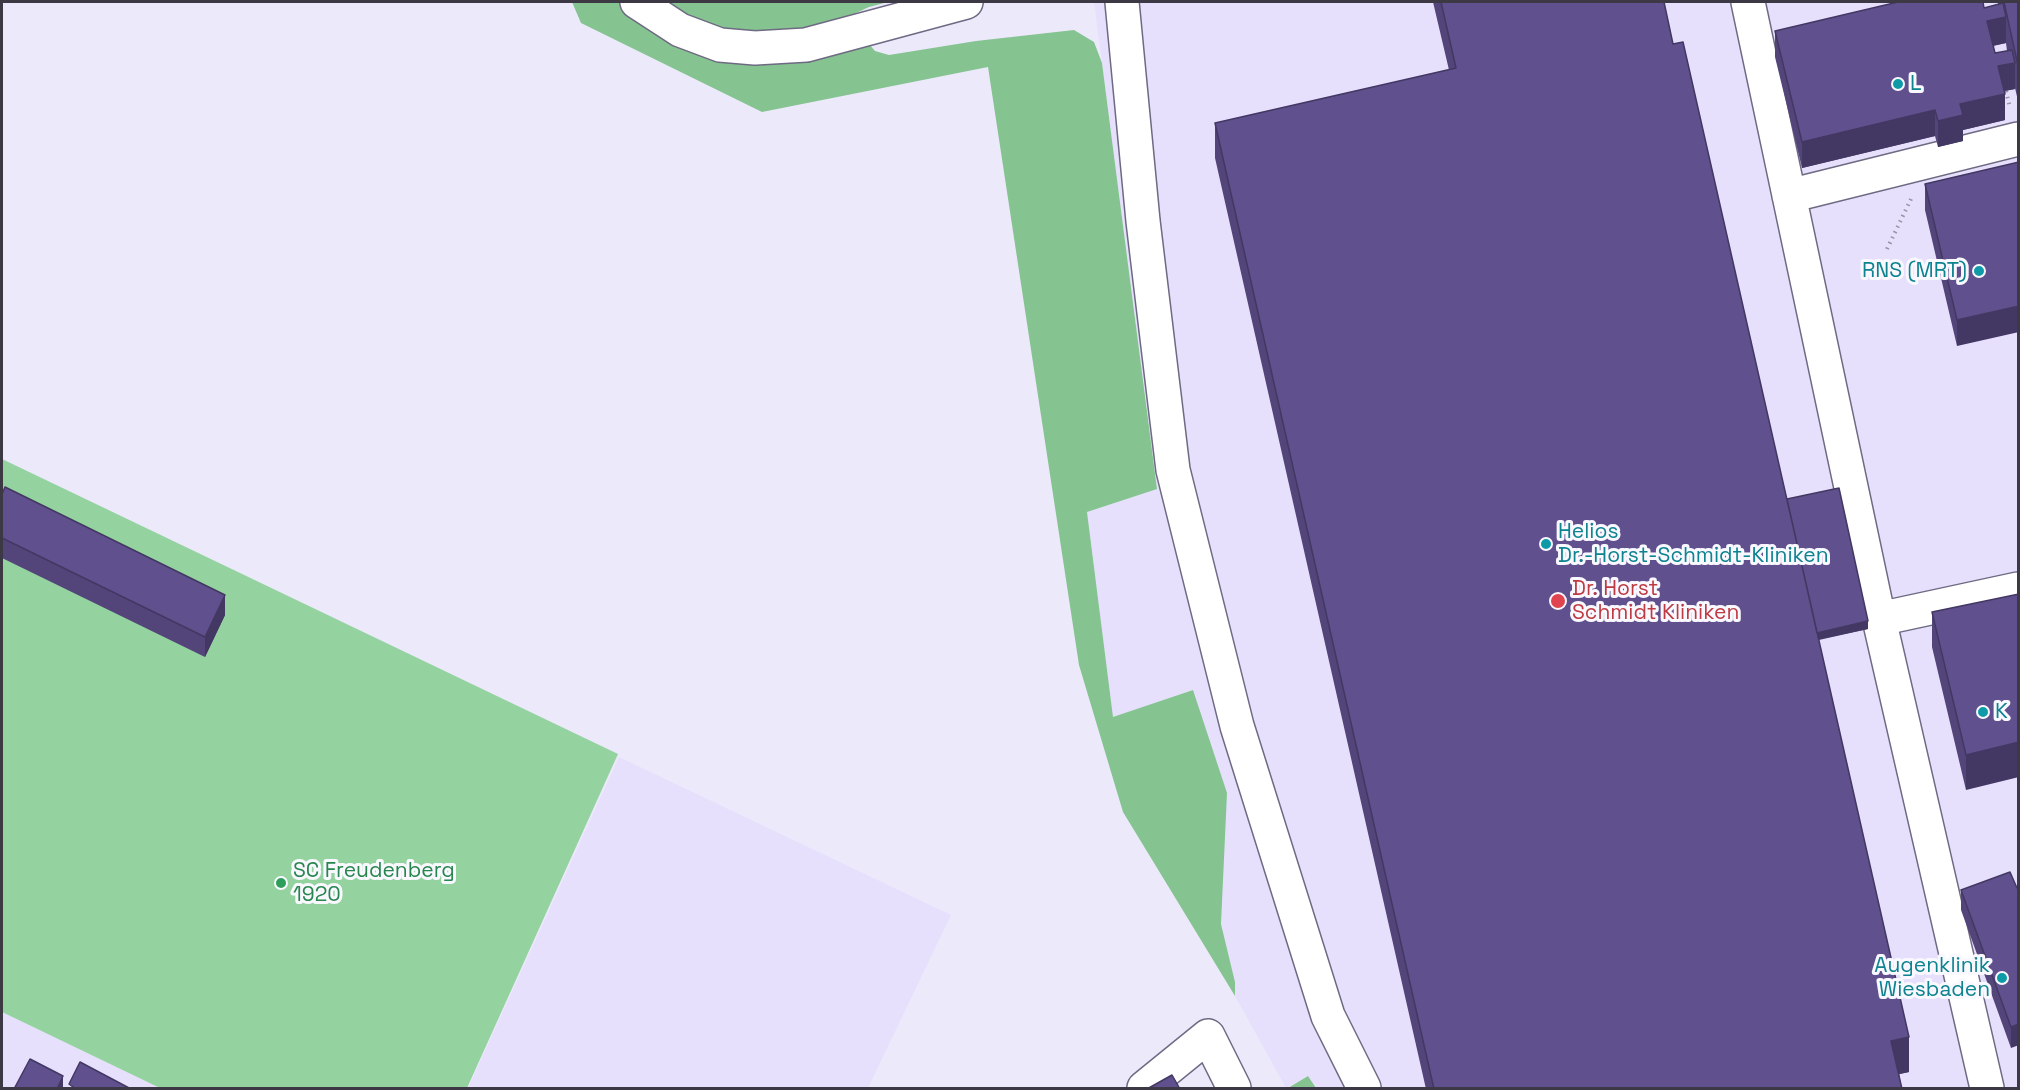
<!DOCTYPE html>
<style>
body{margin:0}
#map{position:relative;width:2020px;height:1090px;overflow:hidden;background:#ece9fb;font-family:"Space Grotesk",sans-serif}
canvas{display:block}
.frame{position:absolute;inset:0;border:3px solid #3c3945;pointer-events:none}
</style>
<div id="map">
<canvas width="2020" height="1090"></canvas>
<div class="frame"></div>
</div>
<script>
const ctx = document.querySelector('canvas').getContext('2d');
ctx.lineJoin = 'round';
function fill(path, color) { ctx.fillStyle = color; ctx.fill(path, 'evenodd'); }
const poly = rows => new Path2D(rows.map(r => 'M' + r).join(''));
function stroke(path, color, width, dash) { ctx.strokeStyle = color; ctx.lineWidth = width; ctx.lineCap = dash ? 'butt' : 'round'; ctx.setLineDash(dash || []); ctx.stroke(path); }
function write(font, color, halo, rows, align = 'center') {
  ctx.font = font + ' "Space Grotesk",sans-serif'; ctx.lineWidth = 6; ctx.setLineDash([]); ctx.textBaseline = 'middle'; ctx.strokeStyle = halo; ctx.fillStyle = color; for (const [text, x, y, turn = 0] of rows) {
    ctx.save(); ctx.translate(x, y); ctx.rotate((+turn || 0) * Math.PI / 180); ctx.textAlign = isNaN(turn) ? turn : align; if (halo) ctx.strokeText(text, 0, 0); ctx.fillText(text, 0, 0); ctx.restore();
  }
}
fill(poly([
 [1094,2,2018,2,2018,1088,1316,1088,1308,1076,1286,1088,1235,996,1235,982,1221,924,1222,889,1192,690,1113,718,1087,512,1157,488],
 [619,757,951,915,868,1088,468,1088],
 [2,1012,160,1088,2,1088]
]), '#e6e0fd');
fill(poly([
 [2,459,618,754,467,1088,160,1088,2,1012]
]), '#94d39f');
fill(poly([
 [572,2,888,2,869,7,854,14,869,44,875,51,889,55,976,41,1074,30,1094,42,1102,63,1157,489,1087,512,1113,717,1193,690,1227,793,1221,924,1235,982,1235,996,1123,812,1079,665,988,67,762,112,581,23],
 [1308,1076,1316,1088,1288,1088]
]), '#85c490');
const minor = poly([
 [637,2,680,30,720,45,755,48,806,45,966,2],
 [1122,2,1143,221,1173,470,1237,726,1328,1016,1364,1088],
 [1748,2,1879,619,1987,1088],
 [1789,196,2018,139],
 [1879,619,2018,589],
 [1144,1088,1208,1036,1234,1088]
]);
stroke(minor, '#6f6a83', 36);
stroke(poly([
 [2006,91,2010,108],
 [1887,249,1911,199]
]), '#9794a3', 4, [1.5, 4.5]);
stroke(minor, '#fff', 33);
fill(poly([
 [1433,2,1664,2,1673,44,1787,499,1868,629,1819,640,1909,1072,1899,1074,1902,1089,1426,1089,1215,158,1215,123,1449,70],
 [1998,2,2019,2,2019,105,2015,88,2015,89,2005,91,2005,120,1963,130,1963,141,1938,147,1935,136,1802,168,1775,57,1775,31,1984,8,1998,4],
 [2006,43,2007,51,1995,53,1993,46],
 [2019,162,1957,346,1925,210,1925,184],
 [2,494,225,615,205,657,2,558],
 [2019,594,1966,790,1932,647,1932,612],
 [2017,888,2011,1048,1961,910,1961,890]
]), '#534579');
fill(poly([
 [2006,17,2006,43,1987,47,1987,21],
 [2015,63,2015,89,1998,92,1998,66],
 [2005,94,2005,120,1963,130,1963,141,1938,147,1938,121,1960,104],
 [1935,110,1935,136,1802,168,1802,142],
 [2019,306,2019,332,1957,346,1957,320],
 [225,595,225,615,205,657,205,637],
 [1868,621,1868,629,1811,641,1811,634],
 [2019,742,2019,777,1966,790,1966,755],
 [2019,1024,2019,1045,2011,1048,2011,1027],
 [1909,1037,1909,1072,1891,1076,1891,1041],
 [63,1076,63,1089,57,1089]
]), '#433863');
const building = poly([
 [1441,2,1664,2,1673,44,1683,42,1909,1037,1891,1041,1902,1089,1434,1089,1215,123,1456,68,1441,2],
 [1898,2,1983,2,1984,8,2003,3,2006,17,1987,21,1995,53,2012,50,2015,63,1998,66,2005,94,1960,104,1963,115,1938,121,1935,110,1802,142,1775,31,1898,2],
 [2004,2,2019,2,2019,70,2004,2],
 [2019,162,2019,306,1957,320,1925,184,2019,162],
 [5,487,225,595,205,637,2,538,2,494,5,487],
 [1839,488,1868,621,1817,633,1787,499,1839,488],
 [2019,594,2019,742,1966,755,1932,612,2019,594],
 [2010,872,2017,888,2019,888,2019,1024,2011,1027,1961,890,2010,872],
 [30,1059,63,1076,57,1089,14,1089,30,1059],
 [80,1062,131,1089,72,1089,73,1087,69,1084,80,1062],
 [1172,1075,1180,1089,1147,1089,1172,1075]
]);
fill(building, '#60508d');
stroke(building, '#433863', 1.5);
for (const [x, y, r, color] of [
 [1898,84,6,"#0f9aa8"],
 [1979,271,6,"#0f9aa8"],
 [1546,544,6,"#0f9aa8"],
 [1558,601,8,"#e0444e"],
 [1983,712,6,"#0f9aa8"],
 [281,883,6,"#2e9e5b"],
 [2002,978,6,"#0f9aa8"]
]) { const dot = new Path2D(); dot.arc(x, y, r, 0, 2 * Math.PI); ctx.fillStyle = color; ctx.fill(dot); stroke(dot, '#f9f8fe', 2); }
write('21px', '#0d838f', '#f9f8fe', [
 ["L",1910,84],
 ["RNS (MRT)",1967,271,"right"],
 ["Helios",1558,532],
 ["Dr.-Horst-Schmidt-Kliniken",1558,556],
 ["K",1995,712],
 ["Augenklinik",1990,966,"right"],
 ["Wiesbaden",1990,990,"right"]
], 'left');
write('21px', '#be3a42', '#f9f8fe', [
 ["Dr. Horst",1572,589],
 ["Schmidt Kliniken",1572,613]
], 'left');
write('21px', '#27864d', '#f9f8fe', [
 ["SC Freudenberg",293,871],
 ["1920",293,895]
], 'left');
</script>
